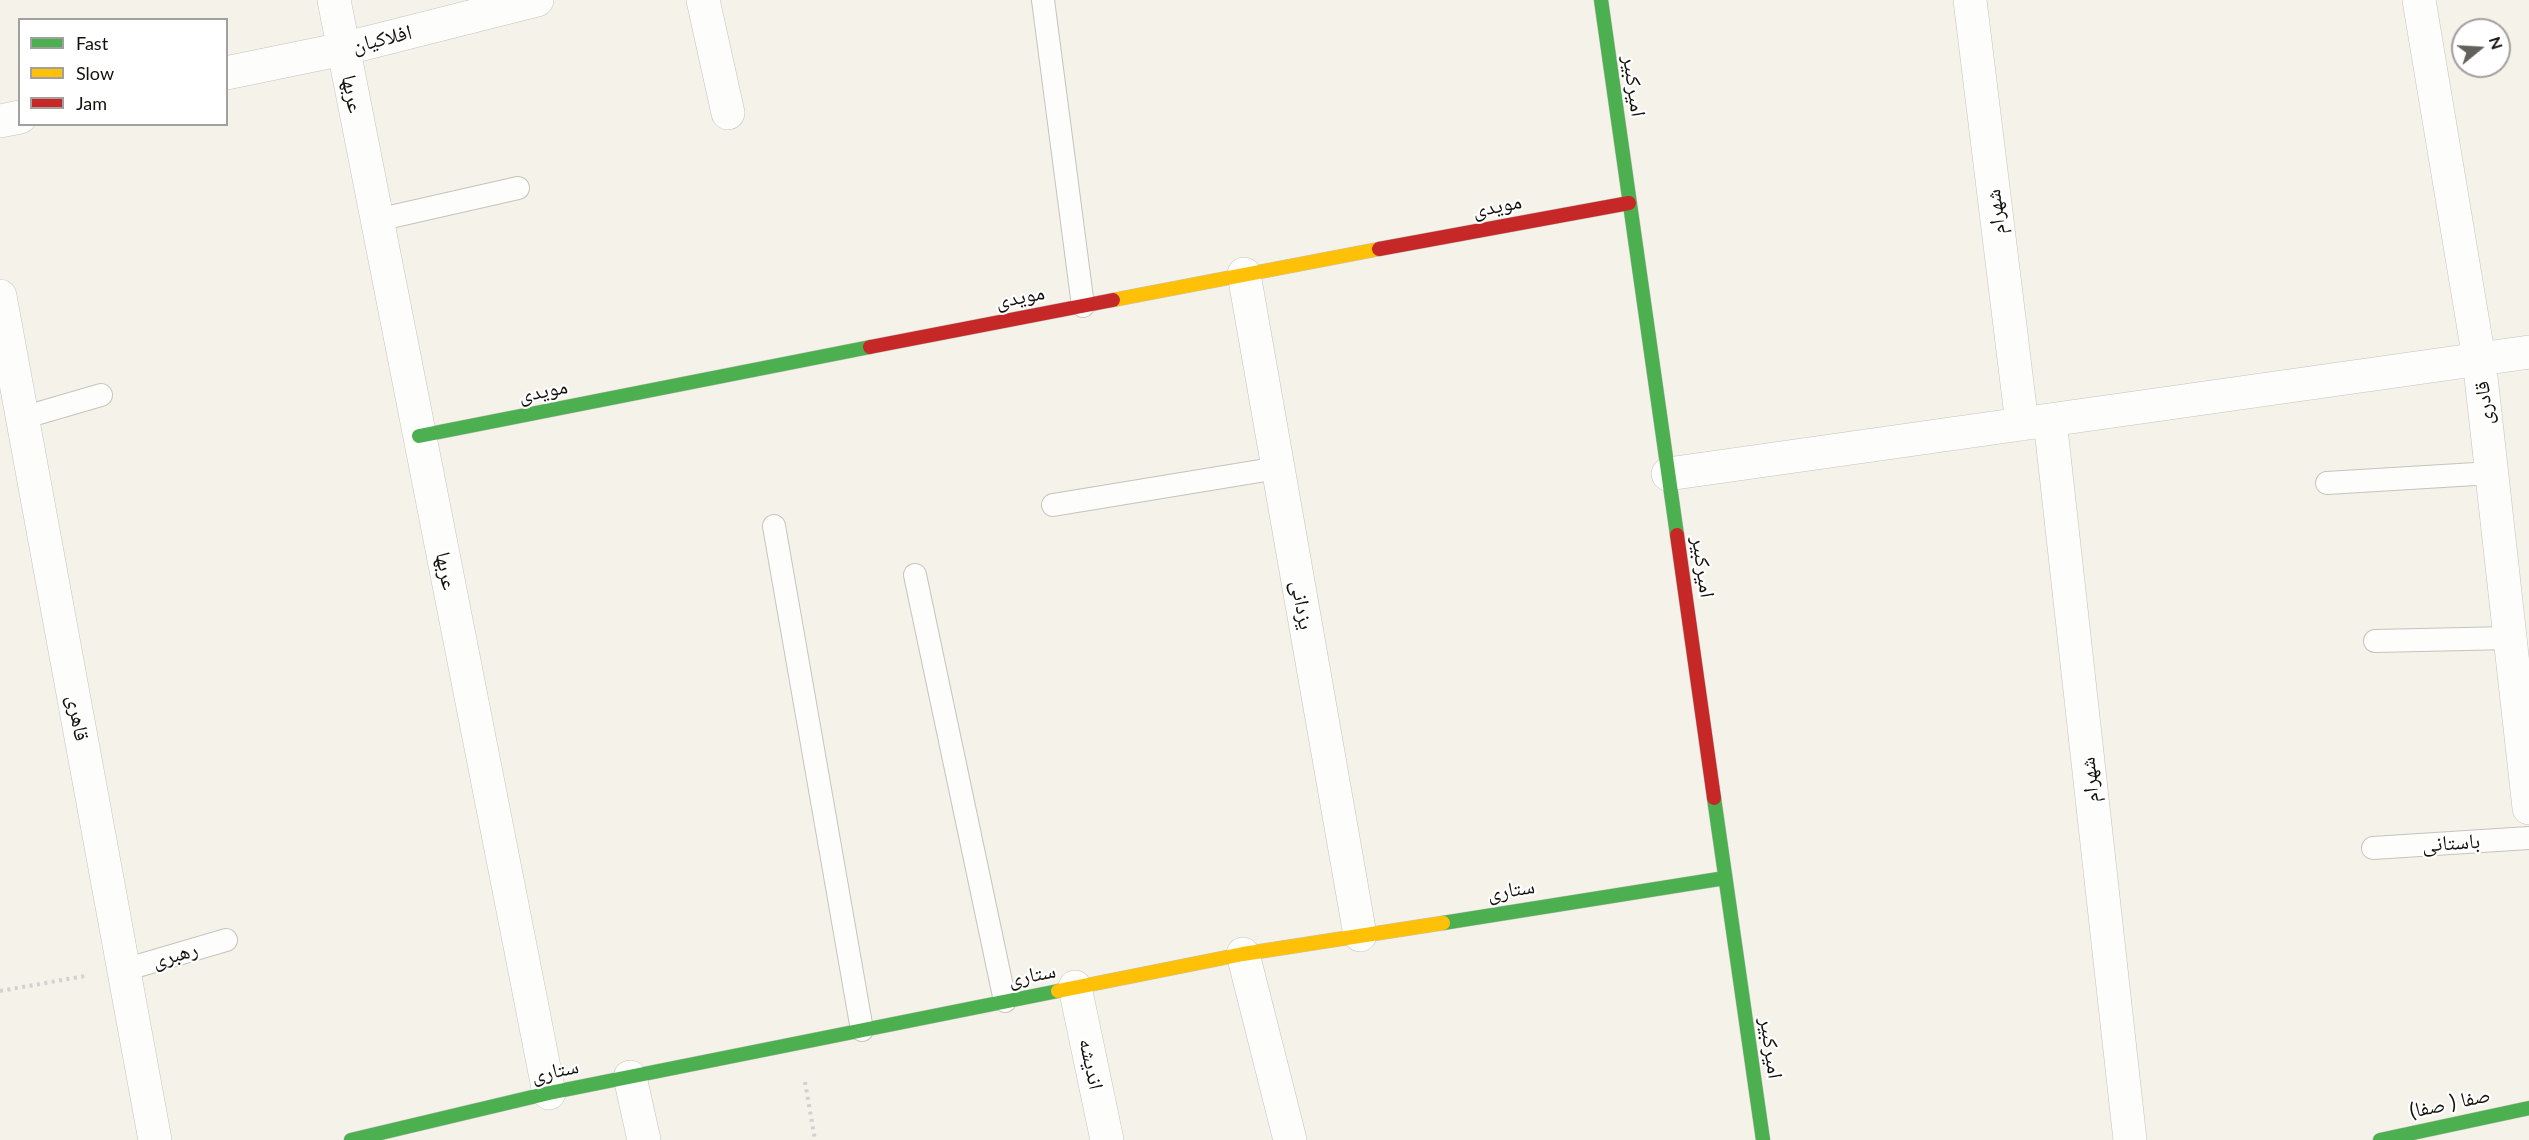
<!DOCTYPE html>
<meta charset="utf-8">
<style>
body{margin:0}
#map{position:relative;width:2529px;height:1140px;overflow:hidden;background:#f4f2e9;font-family:Lato,sans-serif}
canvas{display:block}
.legend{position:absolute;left:18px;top:18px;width:210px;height:108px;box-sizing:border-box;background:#fff;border:2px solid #a1a09e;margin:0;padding:8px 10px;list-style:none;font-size:18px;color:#13110c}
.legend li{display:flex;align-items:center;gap:12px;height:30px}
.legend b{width:30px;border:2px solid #a1a09e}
.north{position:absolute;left:2451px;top:18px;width:60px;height:60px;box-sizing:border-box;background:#fff;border:2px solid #a1a09e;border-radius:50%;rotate:72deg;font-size:16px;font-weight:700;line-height:24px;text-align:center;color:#13110c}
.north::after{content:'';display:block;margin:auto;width:21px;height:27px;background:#626059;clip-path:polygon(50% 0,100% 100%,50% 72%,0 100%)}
</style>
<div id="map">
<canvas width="2529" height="1140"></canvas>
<ul class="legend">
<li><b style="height:8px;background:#4caf50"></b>Fast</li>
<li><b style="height:8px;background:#ffc107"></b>Slow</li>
<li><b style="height:8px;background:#c62828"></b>Jam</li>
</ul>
<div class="north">N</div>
</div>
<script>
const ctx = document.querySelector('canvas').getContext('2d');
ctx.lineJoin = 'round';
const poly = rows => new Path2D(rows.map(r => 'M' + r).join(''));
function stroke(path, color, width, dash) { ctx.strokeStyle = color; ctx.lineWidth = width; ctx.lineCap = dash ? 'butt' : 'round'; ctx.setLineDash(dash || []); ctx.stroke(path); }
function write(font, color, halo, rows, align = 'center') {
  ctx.font = font + ' Lato,"Noto Naskh Arabic",sans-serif'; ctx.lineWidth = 4.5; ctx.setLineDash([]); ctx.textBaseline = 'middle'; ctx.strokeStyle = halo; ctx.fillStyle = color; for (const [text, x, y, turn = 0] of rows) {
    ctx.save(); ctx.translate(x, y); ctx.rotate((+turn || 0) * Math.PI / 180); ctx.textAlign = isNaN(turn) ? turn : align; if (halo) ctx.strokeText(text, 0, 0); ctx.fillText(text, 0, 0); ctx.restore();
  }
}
const lane = poly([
 [1043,0,1083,306],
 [377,220,518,188],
 [22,418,101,395],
 [2327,483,2492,473],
 [1053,505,1278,468],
 [774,526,862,1030],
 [915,575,1005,1001],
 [2375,641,2510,638],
 [2373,848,2529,838],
 [124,970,226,940]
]);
const street = poly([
 [334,0,549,1093],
 [703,0,728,113],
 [1970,0,2022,424],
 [2419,0,2479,359,2529,808],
 [226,73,343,49,537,0],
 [0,121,20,117],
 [1244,274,1360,935],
 [0,296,155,1140],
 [2050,420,2130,1140],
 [1668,474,2529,352],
 [1243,954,1290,1140],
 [1075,987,1107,1140],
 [630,1077,644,1140]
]);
const fast = poly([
 [1601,0,1677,535],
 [419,436,870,347],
 [1714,798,1763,1140],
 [1443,923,1725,878],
 [351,1140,549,1093,1058,991],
 [2380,1140,2529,1108]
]);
const slow = poly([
 [1113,300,1379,249],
 [1058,991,1243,954,1443,923]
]);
const jam = poly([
 [1379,249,1629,203],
 [870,347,1113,300],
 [1677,535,1714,798]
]);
stroke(lane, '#c5c3bc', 24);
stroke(street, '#c5c3bc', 34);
stroke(fast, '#c5c3bc', 15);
stroke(slow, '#c5c3bc', 15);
stroke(jam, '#c5c3bc', 15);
stroke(poly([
 [0,991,85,976],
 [805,1082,815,1140]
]), '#d1d1cf', 4, [3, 4.5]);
stroke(lane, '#fdfdfc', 22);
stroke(street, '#fdfdfc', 33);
stroke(fast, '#4caf50', 14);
stroke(slow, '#ffc107', 14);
stroke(jam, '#c62828', 14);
write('21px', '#13110c', '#fff', [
 ["افلاکیان",382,39,-14],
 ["امیرکبیر",1634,86,82],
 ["عربها",352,94,79],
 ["مویدی",1497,206,-11],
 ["شهرام",1996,212,-97],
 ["مویدی",1020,297,-11],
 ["مویدی",543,391,-11],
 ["قادری",2484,403,-96],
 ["امیرکبیر",1703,567,82],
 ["عربها",446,571,79],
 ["یزدانی",1302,605,80],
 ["قاهری",78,718,80],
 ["شهرام",2090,780,-96],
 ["باستانی",2451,843,-4],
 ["ستاری",1511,890,-9],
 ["رهبری",175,955,-16],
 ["ستاری",1032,975,-11],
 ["امیرکبیر",1771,1048,82],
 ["اندیشه",1091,1064,78],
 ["ستاری",555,1071,-12],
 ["صفا ( صفا)",2450,1103,-12]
]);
</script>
